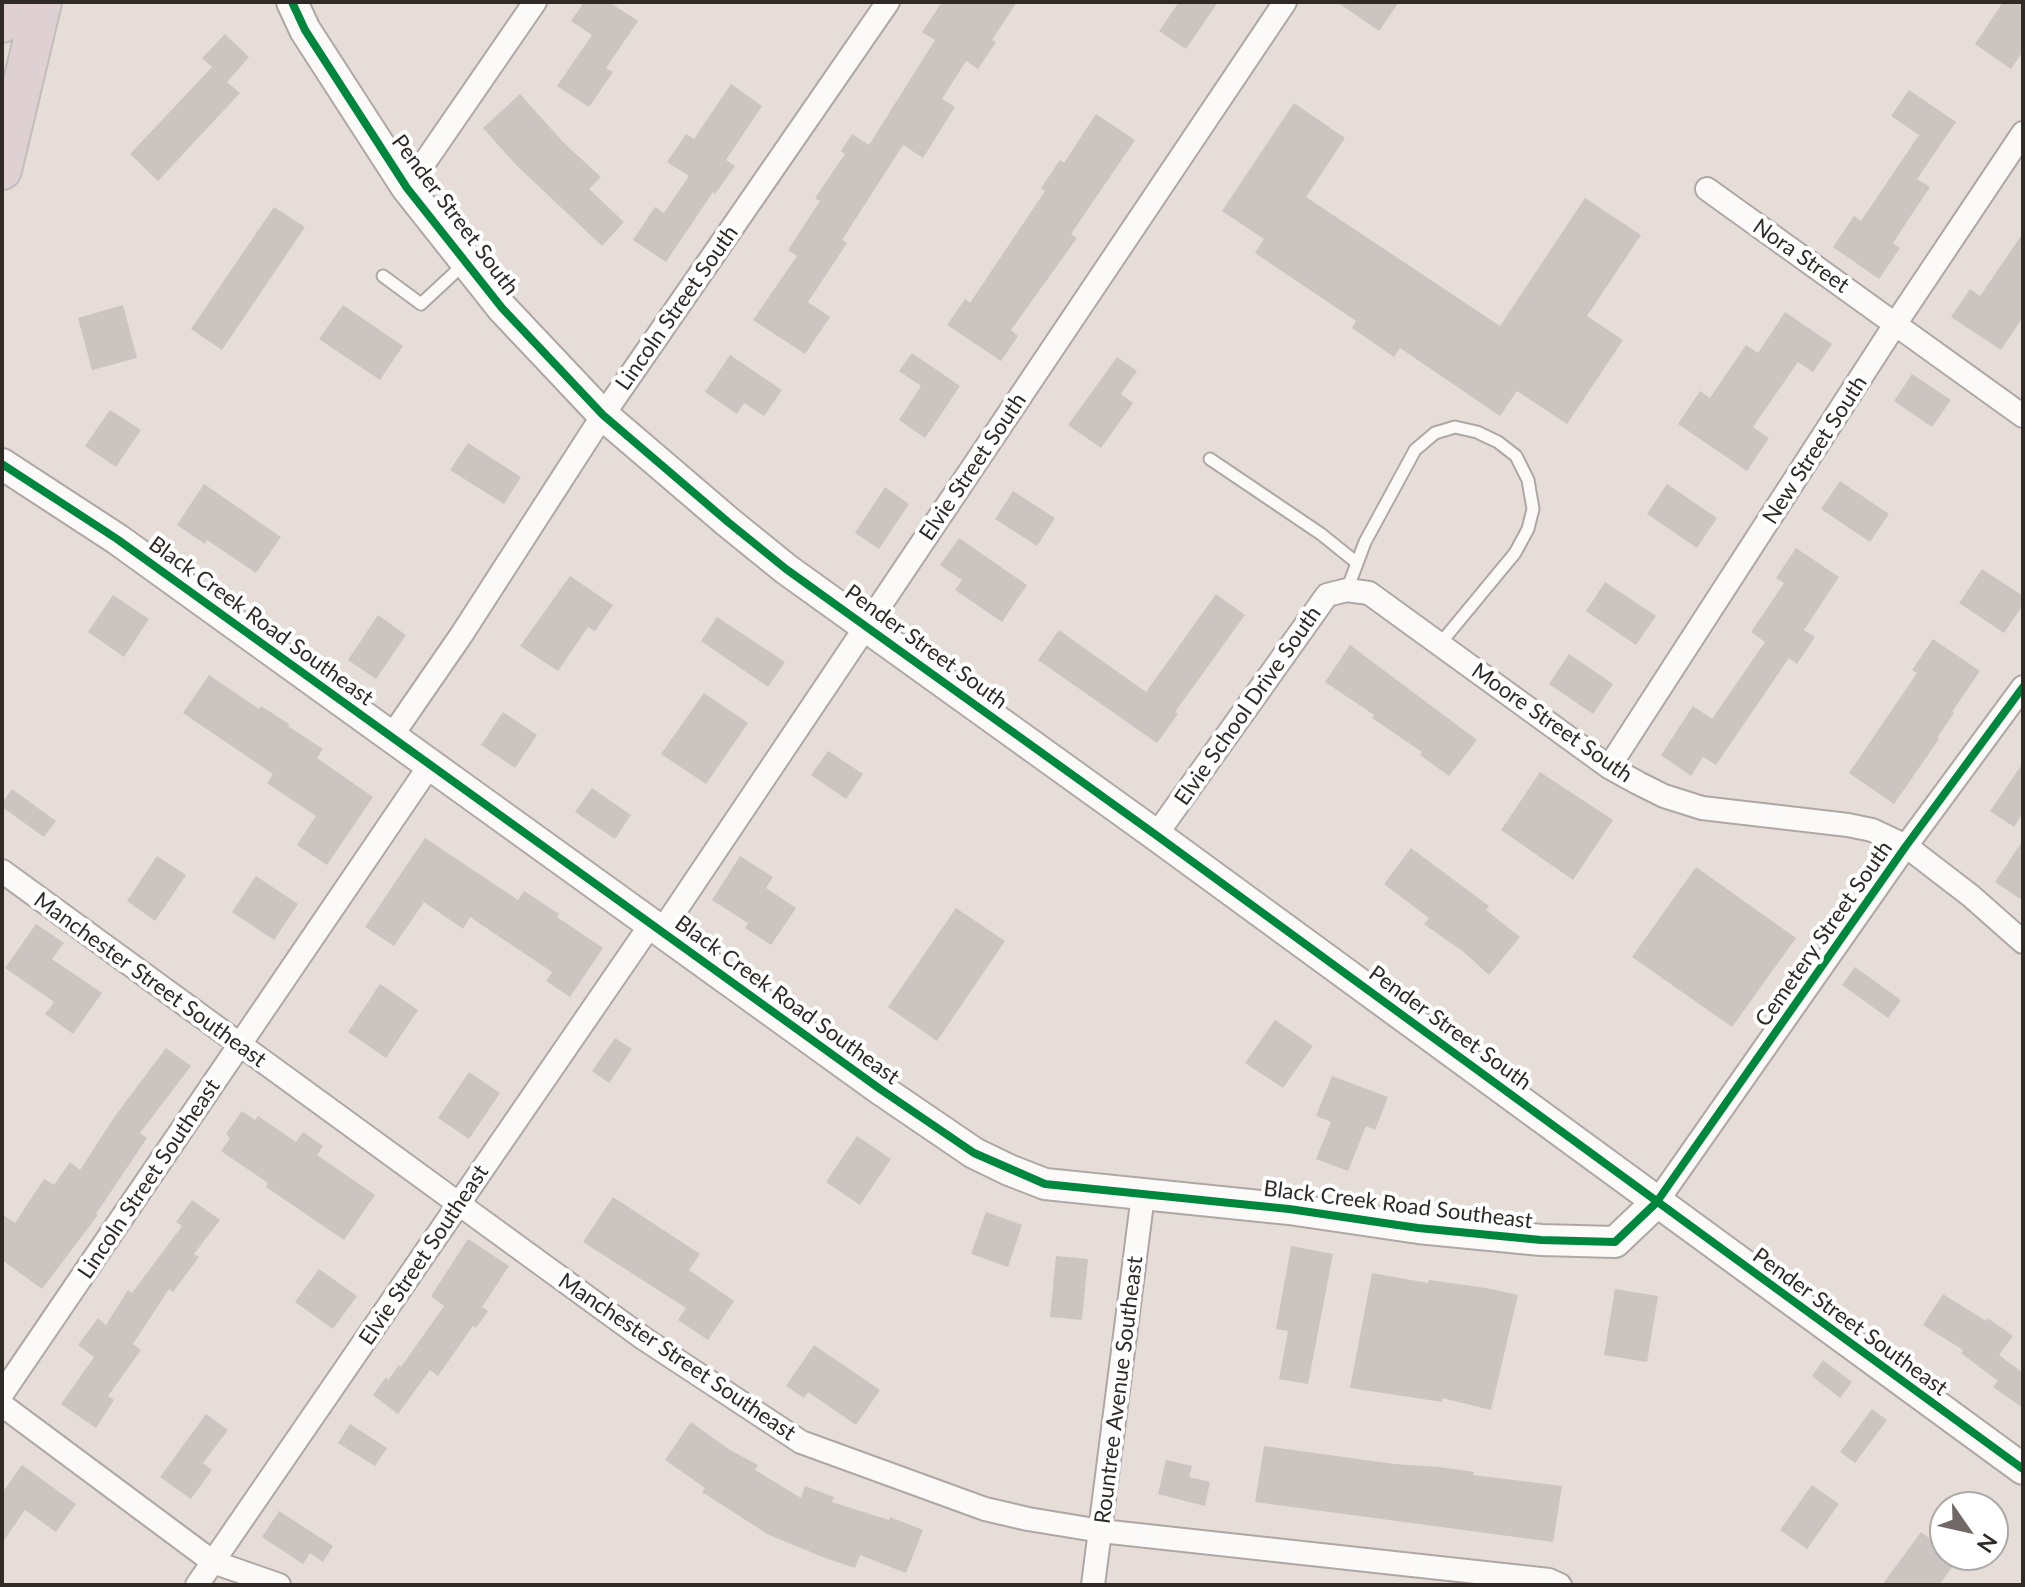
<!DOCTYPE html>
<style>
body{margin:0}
#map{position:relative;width:2025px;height:1587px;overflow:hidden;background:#e6ddd9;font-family:Lato,sans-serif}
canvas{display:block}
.frame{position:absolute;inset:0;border:4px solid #302a27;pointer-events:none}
.north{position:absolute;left:1929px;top:1491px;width:80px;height:80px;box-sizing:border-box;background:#fff;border:2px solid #acaaa9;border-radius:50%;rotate:124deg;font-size:22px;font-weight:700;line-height:32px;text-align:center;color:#302a27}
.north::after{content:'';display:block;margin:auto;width:28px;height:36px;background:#706965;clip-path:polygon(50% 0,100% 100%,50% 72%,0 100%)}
</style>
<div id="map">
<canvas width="2025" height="1587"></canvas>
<div class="frame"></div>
<div class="north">N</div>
</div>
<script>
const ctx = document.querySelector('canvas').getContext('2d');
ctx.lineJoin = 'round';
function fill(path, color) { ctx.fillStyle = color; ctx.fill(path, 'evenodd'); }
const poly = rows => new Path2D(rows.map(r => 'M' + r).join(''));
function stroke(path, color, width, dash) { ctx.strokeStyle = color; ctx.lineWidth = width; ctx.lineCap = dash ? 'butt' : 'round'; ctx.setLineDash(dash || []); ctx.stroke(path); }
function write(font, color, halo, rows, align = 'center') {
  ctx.font = font + ' Lato,sans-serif'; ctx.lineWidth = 8; ctx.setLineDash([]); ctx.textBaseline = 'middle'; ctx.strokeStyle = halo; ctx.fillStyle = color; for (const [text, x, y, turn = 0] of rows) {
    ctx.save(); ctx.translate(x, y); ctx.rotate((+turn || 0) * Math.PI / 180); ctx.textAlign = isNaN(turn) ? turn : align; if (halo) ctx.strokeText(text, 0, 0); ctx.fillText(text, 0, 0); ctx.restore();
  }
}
fill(poly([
 [584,2,609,2,638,21,606,68,613,72,589,107,557,86,592,35,571,21],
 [942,2,1017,2,992,40,996,42,978,69,966,61,942,99,955,107,923,158,903,145,842,240,847,243,808,302,830,317,805,354,753,320,797,256,788,250,820,201,815,198,845,154,841,151,852,134,869,145,935,40,922,32],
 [1179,2,1218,2,1186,49,1159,31],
 [1337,2,1399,2,1379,31],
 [2003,2,2023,2,2023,51,2011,69,1975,44],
 [225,34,249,57,227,82,240,93,158,181,130,154,212,67,202,58],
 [731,84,762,106,726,160,735,166,715,194,713,192,666,262,633,240,655,207,664,213,689,176,667,162,686,134,694,139],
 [1909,90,1956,122,1917,179,1930,187,1893,243,1900,248,1879,279,1833,247,1854,216,1861,221,1919,135,1891,116],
 [520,94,563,142,601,177,589,189,624,222,602,246,517,166,483,128],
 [1294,103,1345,138,1306,197,1500,326,1585,198,1641,235,1587,316,1623,340,1567,424,1517,391,1500,416,1400,348,1394,357,1352,328,1356,321,1255,253,1264,239,1222,211],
 [1096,114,1135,140,1071,234,1077,238,1011,330,1018,336,1001,361,947,325,965,299,970,303,1045,191,1041,188,1060,160,1064,163],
 [274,207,305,227,222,350,191,329],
 [2023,233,2023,317,2001,350,1951,317,1970,289,1980,296],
 [123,305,137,358,92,370,78,318],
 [343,305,403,346,380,380,319,339],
 [1785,312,1832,344,1813,372,1798,362,1753,427,1769,438,1747,471,1678,424,1700,391,1710,398,1746,345,1758,353],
 [912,353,960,386,925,438,899,420,921,386,899,371],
 [730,355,782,390,764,416,744,403,737,414,705,392],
 [1117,357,1137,371,1121,394,1133,403,1101,448,1068,425],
 [1912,374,1951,400,1932,427,1894,401],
 [110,410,141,430,116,467,85,446],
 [468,443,521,477,504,504,450,470],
 [1840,481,1889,514,1870,542,1821,509],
 [204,484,281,537,256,573,207,540,205,544,177,525],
 [1667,484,1717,518,1697,548,1647,514],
 [885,487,909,504,879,549,855,533],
 [1013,491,1055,518,1037,546,995,519],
 [959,538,1027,585,1002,622,955,590,962,580,940,565],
 [1796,548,1839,577,1804,630,1815,637,1797,664,1789,658,1716,765,1703,757,1691,776,1661,755,1693,706,1712,719,1765,642,1751,632,1784,583,1776,578],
 [1982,569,2023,596,2023,605,2004,633,1959,603],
 [570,576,613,605,595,631,588,627,558,671,520,646],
 [1605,582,1656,616,1636,645,1586,611],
 [1216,594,1245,615,1175,712,1178,714,1157,743,1038,660,1059,630,1146,692],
 [113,595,149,619,124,657,88,632],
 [378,615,406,635,376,679,348,660],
 [717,617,785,662,768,687,701,641],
 [1933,639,1980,671,1952,712,1954,713,1937,738,1939,739,1894,804,1849,773,1917,673,1912,670],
 [1350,645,1477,740,1449,776,1420,755,1422,752,1372,718,1374,715,1325,682],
 [1569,654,1613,684,1593,714,1549,684],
 [209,675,259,709,261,706,289,724,288,726,323,749,317,758,373,797,327,865,297,845,316,816,267,783,273,774,183,713],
 [704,693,748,723,706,784,661,754],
 [503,712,537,735,515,768,481,745],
 [828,751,863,774,846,799,811,775],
 [2023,763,2023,813,2014,827,1990,811],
 [1540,772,1613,820,1573,880,1501,830],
 [592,788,631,815,615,839,575,812],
 [12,789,56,821,44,837,2,807,2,803],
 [425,838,518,900,524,891,559,914,557,917,603,948,570,997,546,981,552,972,470,917,463,929,424,902,394,946,365,927],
 [2023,840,2023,901,1995,882],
 [1411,848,1489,906,1486,910,1520,937,1489,975,1465,953,1424,924,1429,918,1384,884],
 [157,856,186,875,155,921,127,901],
 [740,856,773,877,766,888,796,908,771,945,745,928,748,923,712,900],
 [1696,867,1796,938,1732,1027,1632,957],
 [256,876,298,904,274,940,232,912],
 [956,908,1005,941,937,1041,888,1007],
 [36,924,64,943,52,959,102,993,73,1034,45,1014,54,1002,5,968],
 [1855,967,1901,1000,1888,1018,1842,985],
 [380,984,418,1010,386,1058,348,1032],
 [1275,1020,1313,1046,1283,1088,1245,1063],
 [615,1038,632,1049,609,1083,592,1071],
 [166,1048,191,1066,140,1133,147,1138,96,1214,98,1215,42,1289,2,1260,2,1214,15,1223,44,1179,54,1185,70,1162,80,1170,115,1116],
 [469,1072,500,1093,469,1139,438,1118],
 [1332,1076,1388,1097,1375,1130,1366,1126,1348,1171,1316,1159,1331,1122,1316,1116],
 [242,1111,255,1120,258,1116,296,1142,303,1132,323,1146,317,1155,375,1195,344,1240,266,1187,268,1183,221,1151,230,1138,226,1134],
 [857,1136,891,1159,860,1205,826,1182],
 [613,1197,700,1254,689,1270,734,1301,708,1340,678,1320,686,1308,583,1242],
 [192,1200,220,1220,194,1254,199,1257,173,1292,169,1289,133,1344,141,1350,108,1396,114,1400,96,1428,61,1404,94,1357,78,1345,98,1318,106,1325,128,1290,132,1293,182,1226,176,1222],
 [986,1212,1022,1225,1008,1267,971,1254],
 [468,1239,509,1266,482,1307,488,1311,476,1328,473,1326,438,1376,430,1370,398,1414,373,1395,386,1377,388,1380,399,1365,401,1367,444,1306,431,1296],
 [1291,1246,1333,1254,1308,1384,1279,1379,1288,1331,1276,1329],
 [1056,1256,1088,1259,1082,1320,1050,1317],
 [319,1269,357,1296,333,1329,295,1302],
 [1372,1273,1428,1283,1429,1280,1486,1288,1518,1295,1491,1410,1442,1398,1442,1402,1350,1388],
 [1615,1289,1658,1296,1647,1362,1604,1355],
 [1943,1294,1986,1321,1988,1318,2013,1336,1999,1355,2023,1373,2023,1408,1993,1387,1998,1381,1961,1353,1963,1350,1923,1325],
 [814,1345,880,1390,856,1425,808,1392,804,1398,786,1386],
 [1823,1360,1852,1382,1840,1398,1812,1376],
 [1872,1409,1887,1420,1855,1463,1840,1452],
 [206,1414,228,1430,203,1463,212,1470,191,1499,160,1477],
 [691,1422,730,1450,758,1465,755,1470,801,1498,805,1486,834,1497,832,1502,889,1520,890,1517,923,1530,906,1573,860,1555,855,1568,825,1558,769,1535,702,1492,705,1488,665,1460],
 [350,1424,387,1448,375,1466,338,1443],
 [1264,1446,1394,1464,1439,1467,1474,1472,1473,1475,1562,1486,1553,1542,1255,1502],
 [1166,1460,1192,1466,1189,1477,1210,1482,1205,1506,1158,1494],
 [22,1465,76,1504,56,1532,25,1510,2,1543,2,1493],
 [1812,1485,1839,1504,1807,1549,1780,1530],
 [279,1511,333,1546,323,1562,310,1553,303,1564,262,1537],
 [1921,1532,1945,1550,1945,1555,1953,1555,1958,1559,1939,1585,1882,1585]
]), '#cbc4c1');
const lane = poly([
 [383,276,421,304,465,263],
 [1210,459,1321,534,1357,563],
 [1347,590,1365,542,1415,450,1435,433,1455,427,1477,432,1498,442,1516,456,1528,480,1533,509,1528,529,1515,553,1439,645]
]);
const street = poly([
 [407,188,535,2],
 [1707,189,2023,416],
 [391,737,462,634,603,415,888,2],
 [1609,767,1896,323,2023,133],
 [1156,835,1327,595,1347,590,1369,593,1609,767,1638,783,1664,796,1702,808,1848,825,1872,830,1906,846,1971,896,2023,942],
 [2,871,643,1338,801,1442,985,1509,1028,1519,1101,1531,1549,1580,1560,1585],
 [661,932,1285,2],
 [1656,1203,1906,846,2023,687],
 [2,1394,430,765],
 [2,1405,213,1562,279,1585],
 [197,1585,651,924],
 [1093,1585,1143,1195]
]);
const secondary = poly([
 [292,2,305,30,407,188,502,308,603,415,728,522,786,569,1156,835,2023,1469],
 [2,464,117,539,880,1089,974,1153,1009,1170,1045,1184,1289,1209,1418,1228,1541,1240,1615,1242,1656,1203]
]);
const highway = poly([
 [2,23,4,2],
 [2,170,42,2]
]);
stroke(lane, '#aea7a4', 15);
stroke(street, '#aea7a4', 26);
stroke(secondary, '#aea7a4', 34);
stroke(highway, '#c1bdba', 42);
stroke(lane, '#fbfaf9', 11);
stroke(street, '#fbfaf9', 22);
stroke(secondary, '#fbfaf9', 30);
stroke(highway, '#dfd1d3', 38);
stroke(poly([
 [292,2,305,30,407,188,502,308,603,415,728,522,786,569,1156,835,2023,1469],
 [2,464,117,539,880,1089,974,1153,1045,1184,1289,1209,1418,1228,1541,1240,1615,1242,1656,1203,1906,846,2023,687]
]), '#00873e', 8);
write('22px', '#302a27', '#fff', [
 ["Pender Street South",455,215,53],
 ["Nora Street",1801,256,35],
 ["Lincoln Street South",677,308,-55],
 ["New Street South",1815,450,-57],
 ["Elvie Street South",973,467,-56],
 ["Black Creek Road Southeast",261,621,36],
 ["Pender Street South",926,647,36],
 ["Elvie School Drive South",1248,706,-55],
 ["Moore Street South",1552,723,35],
 ["Cemetery Street South",1824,934,-55],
 ["Manchester Street Southeast",150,980,36],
 ["Black Creek Road Southeast",787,1000,36],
 ["Pender Street South",1450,1028,36],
 ["Lincoln Street Southeast",149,1179,-56],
 ["Black Creek Road Southeast",1398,1205,7],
 ["Elvie Street Southeast",424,1255,-56],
 ["Pender Street Southeast",1850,1322,36],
 ["Manchester Street Southeast",677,1357,34],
 ["Rountree Avenue Southeast",1119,1390,-83]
]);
</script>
